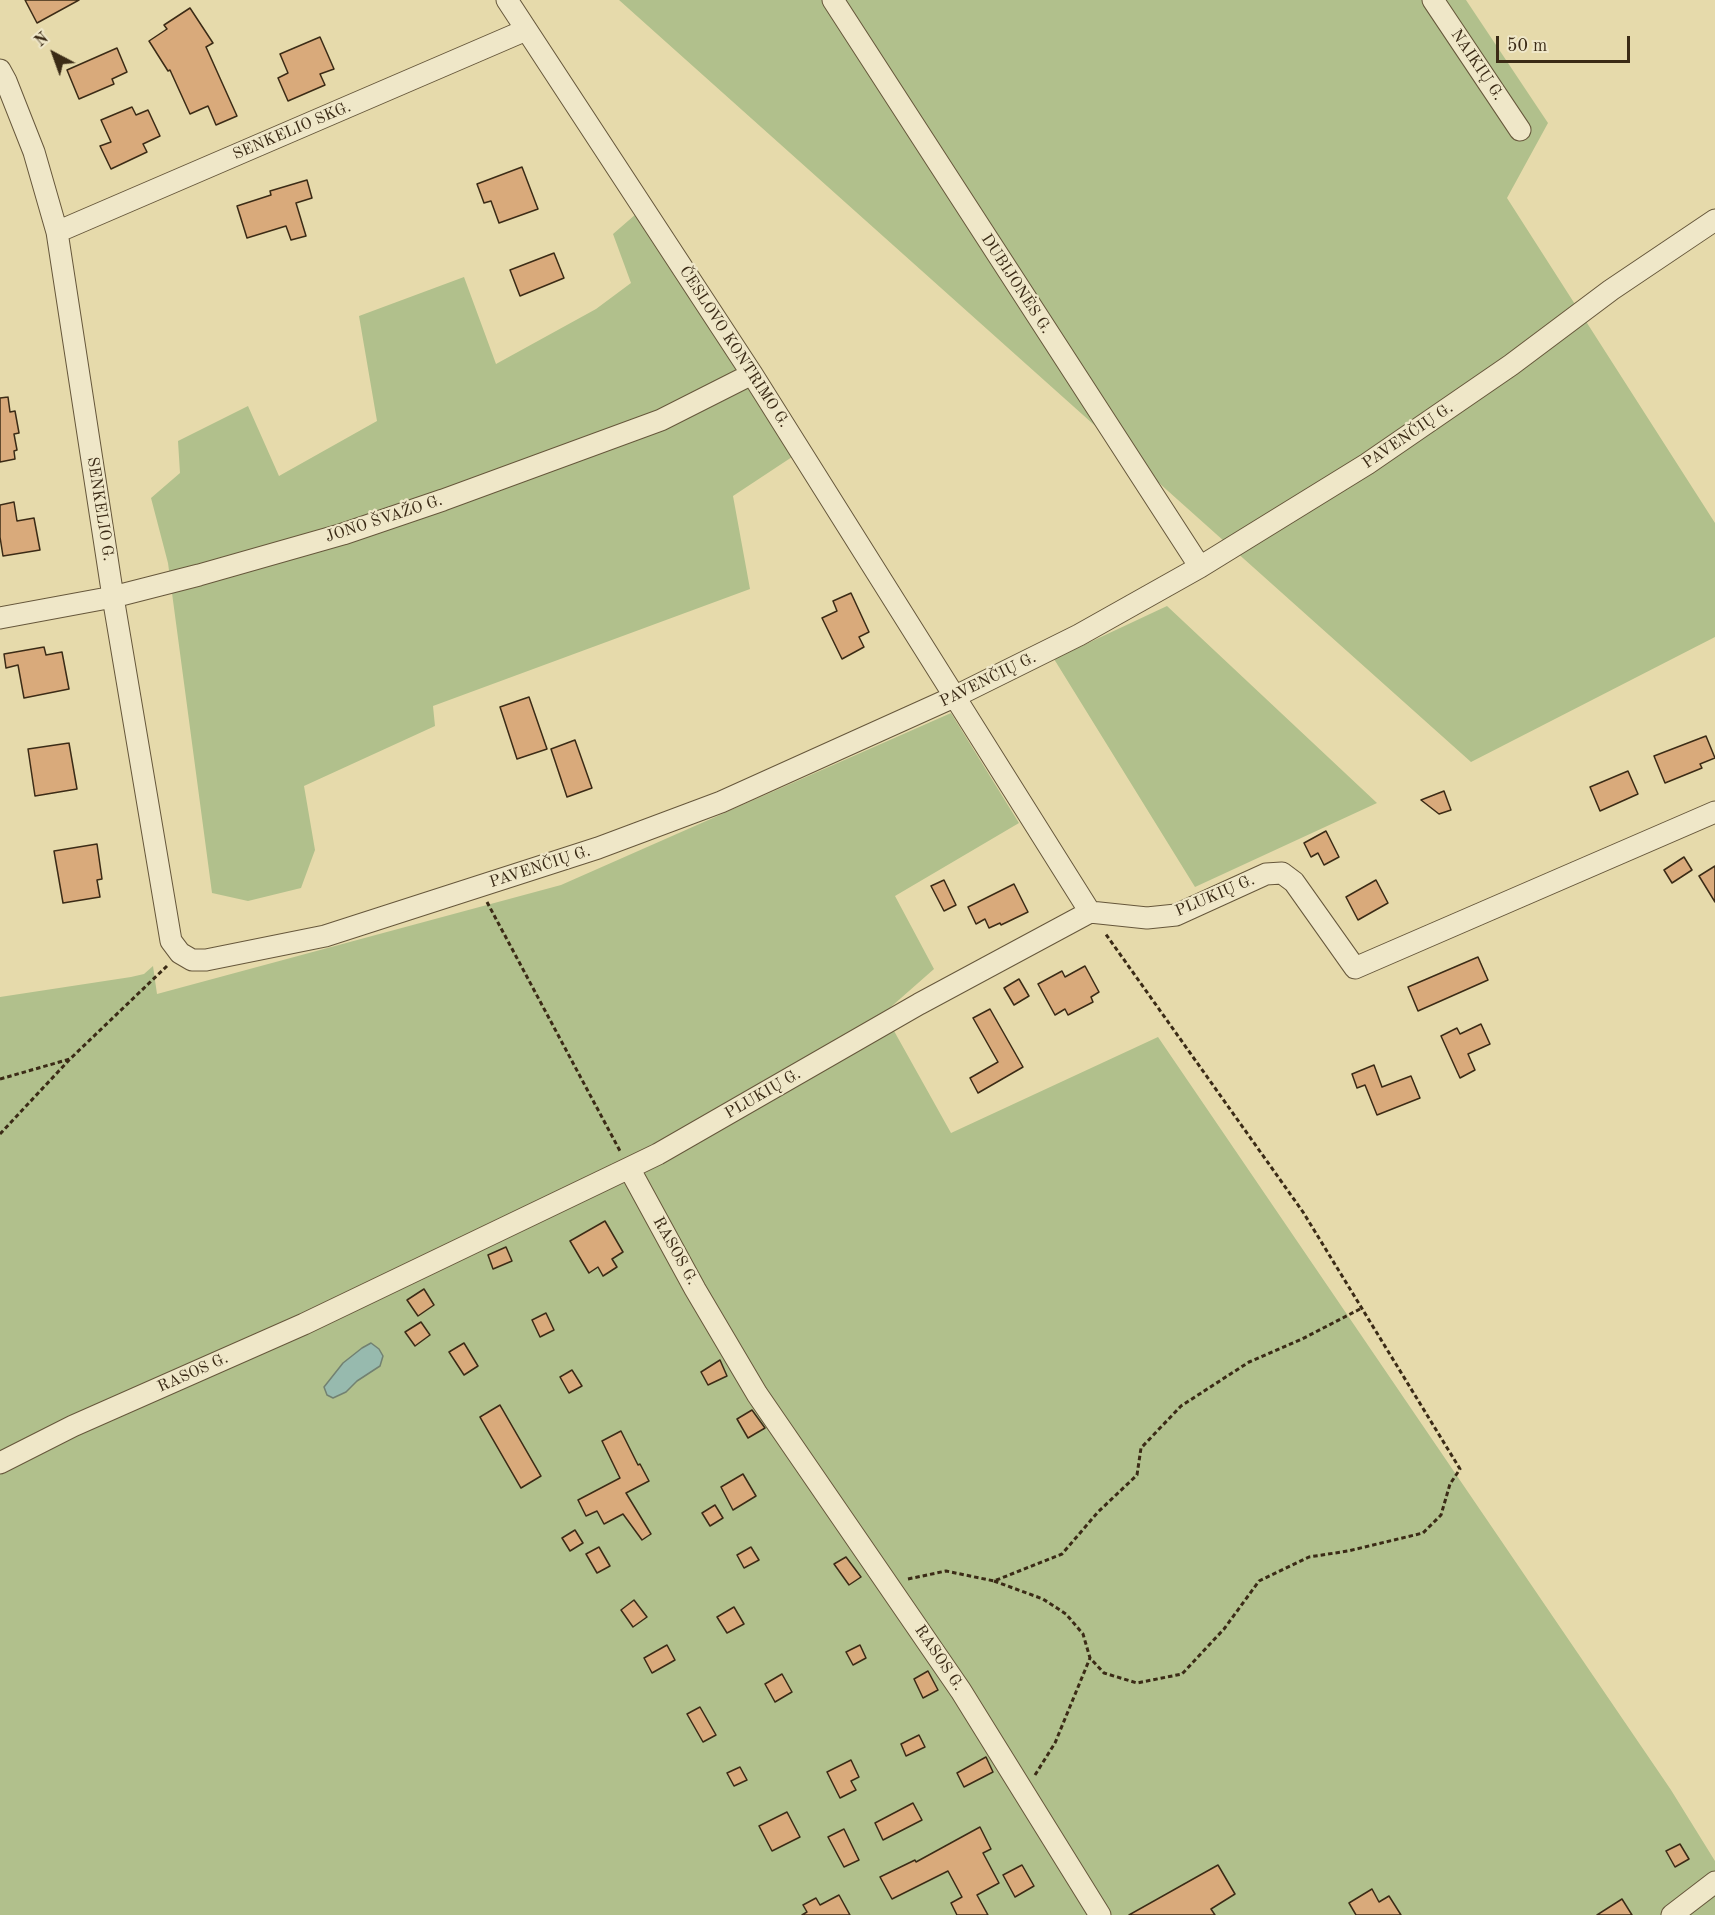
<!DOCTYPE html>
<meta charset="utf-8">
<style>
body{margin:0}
#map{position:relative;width:1715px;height:1915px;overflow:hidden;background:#e6daab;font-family:"Old Standard TT",serif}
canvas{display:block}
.north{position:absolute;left:24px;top:24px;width:60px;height:60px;-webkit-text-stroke:4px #efe7c8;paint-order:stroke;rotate:319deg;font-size:16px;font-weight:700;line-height:24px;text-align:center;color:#3b2b16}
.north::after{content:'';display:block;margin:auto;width:21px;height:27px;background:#3b2b16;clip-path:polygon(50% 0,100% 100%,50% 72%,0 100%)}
.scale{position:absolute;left:1496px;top:36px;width:134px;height:27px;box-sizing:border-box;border:3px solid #3b2b16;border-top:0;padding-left:8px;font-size:18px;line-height:21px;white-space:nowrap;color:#3b2b16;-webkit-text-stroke:4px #efe7c8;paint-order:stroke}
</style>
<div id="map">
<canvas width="1715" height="1915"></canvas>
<div class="north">N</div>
<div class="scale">50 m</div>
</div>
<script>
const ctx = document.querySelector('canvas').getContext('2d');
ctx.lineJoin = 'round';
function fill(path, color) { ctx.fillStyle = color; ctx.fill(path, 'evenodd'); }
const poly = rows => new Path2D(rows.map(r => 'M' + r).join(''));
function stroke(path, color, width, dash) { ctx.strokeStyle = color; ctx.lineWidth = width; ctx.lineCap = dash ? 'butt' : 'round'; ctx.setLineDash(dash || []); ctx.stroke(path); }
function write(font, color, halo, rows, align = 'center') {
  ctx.font = font + ' "Old Standard TT",serif'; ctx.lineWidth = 4.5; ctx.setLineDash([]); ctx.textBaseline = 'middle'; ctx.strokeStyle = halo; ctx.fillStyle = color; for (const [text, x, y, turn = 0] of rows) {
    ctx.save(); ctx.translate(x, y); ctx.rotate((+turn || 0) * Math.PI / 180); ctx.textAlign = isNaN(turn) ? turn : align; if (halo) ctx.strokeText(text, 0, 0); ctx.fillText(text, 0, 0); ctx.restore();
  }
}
fill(poly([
 [619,0,1466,0,1548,123,1507,198,1715,523,1715,637,1471,762],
 [636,214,792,457,733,496,750,589,433,706,435,726,304,786,315,850,301,888,248,901,212,893,168,563,151,498,180,473,178,441,248,406,279,476,377,421,359,316,464,277,496,364,596,309,631,283,613,234],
 [1167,606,1377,803,1195,887,1054,659],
 [951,713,1019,823,895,896,934,969,884,1013,951,1133,1158,1037,1671,1790,1715,1861,1715,1915,0,1915,0,997,131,977,144,974,153,966,157,994,561,885]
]), '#b1c08c');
const water = poly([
 [371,1343,379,1349,383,1356,380,1366,357,1381,346,1392,333,1398,327,1395,324,1387,343,1363,362,1348,371,1343]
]);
fill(water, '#97baae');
stroke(water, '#728171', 1.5);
const building = poly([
 [25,0,79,0,37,23,25,0],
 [190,8,213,43,206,47,237,116,216,125,208,106,190,114,170,70,168,71,149,41,167,29,164,25,190,8],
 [320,37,334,69,320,74,325,85,288,101,278,78,288,73,280,54,320,37],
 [117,48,127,72,112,79,114,84,79,99,67,70,117,48],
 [132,107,136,115,148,110,160,136,143,144,147,152,111,169,100,146,111,142,101,120,132,107],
 [522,167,538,209,499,223,491,201,484,203,477,184,522,167],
 [307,180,312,198,296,203,306,236,291,240,286,226,247,238,237,206,271,195,270,191,307,180],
 [554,253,564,278,520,296,510,270,554,253],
 [8,397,10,412,15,411,19,433,14,434,17,450,14,451,15,459,0,462,0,398,8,397],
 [14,502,17,521,34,518,40,550,3,556,0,537,0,505,14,502],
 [851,593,869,632,859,637,864,647,842,659,822,618,837,611,833,601,851,593],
 [44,647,46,655,62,652,69,689,24,698,18,665,6,668,4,654,44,647],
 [529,697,547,749,517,759,500,707,529,697],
 [1706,736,1715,758,1700,764,1702,768,1665,783,1654,756,1706,736],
 [575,740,592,788,567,797,551,749,575,740],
 [69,743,77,789,35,796,28,749,69,743],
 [1628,771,1638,794,1600,811,1590,787,1628,771],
 [1444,791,1451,810,1439,814,1421,800,1444,791],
 [1326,831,1339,857,1324,865,1318,853,1311,857,1304,843,1326,831],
 [97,844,102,879,97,880,100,897,63,903,54,851,97,844],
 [1684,857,1692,870,1672,883,1664,870,1684,857],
 [1715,866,1715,902,1699,876,1715,866],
 [944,880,956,905,944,911,931,886,944,880],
 [1376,880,1388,903,1358,920,1346,897,1376,880],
 [1014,884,1028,912,1001,925,1000,923,989,928,985,919,976,924,968,907,1014,884],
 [1478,957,1488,980,1418,1011,1408,987,1478,957],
 [1085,966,1099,992,1091,997,1093,1002,1068,1015,1065,1009,1055,1015,1038,984,1062,971,1065,977,1085,966],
 [1019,979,1029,996,1014,1005,1004,988,1019,979],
 [990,1009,1023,1067,978,1093,970,1078,998,1062,973,1018,990,1009],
 [1481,1024,1490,1044,1468,1054,1475,1070,1460,1078,1441,1036,1457,1028,1460,1034,1481,1024],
 [1374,1065,1382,1087,1411,1076,1420,1098,1377,1115,1365,1085,1357,1088,1352,1074,1374,1065],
 [605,1221,623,1252,612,1259,617,1267,603,1276,598,1267,589,1273,570,1241,605,1221],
 [506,1247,512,1261,493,1269,488,1255,506,1247],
 [424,1289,434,1305,418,1316,407,1300,424,1289],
 [546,1313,554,1330,540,1337,532,1320,546,1313],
 [421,1322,430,1335,415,1346,405,1332,421,1322],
 [464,1343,478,1366,464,1375,449,1352,464,1343],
 [720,1360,727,1376,708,1385,701,1372,720,1360],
 [572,1370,582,1386,569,1393,560,1377,572,1370],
 [500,1405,541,1476,521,1488,480,1417,500,1405],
 [752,1410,765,1428,748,1438,737,1419,752,1410],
 [621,1431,638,1465,640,1464,649,1481,626,1493,651,1534,642,1540,623,1514,604,1524,597,1511,586,1516,578,1500,620,1478,602,1441,621,1431],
 [743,1474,756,1496,733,1510,721,1487,743,1474],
 [715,1505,723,1518,710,1526,702,1513,715,1505],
 [575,1530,583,1543,570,1551,562,1538,575,1530],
 [599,1547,610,1566,597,1573,586,1554,599,1547],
 [751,1547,759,1560,744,1568,737,1555,751,1547],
 [846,1557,861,1577,849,1585,834,1564,846,1557],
 [634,1600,647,1617,633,1627,621,1610,634,1600],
 [734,1607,744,1624,727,1633,717,1617,734,1607],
 [667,1645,675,1660,652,1673,644,1658,667,1645],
 [860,1645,866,1658,853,1665,846,1652,860,1645],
 [928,1671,938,1690,923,1698,914,1679,928,1671],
 [782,1674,792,1692,775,1702,765,1684,782,1674],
 [700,1707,716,1735,703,1742,687,1714,700,1707],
 [919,1735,925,1747,906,1756,901,1744,919,1735],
 [986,1757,993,1772,964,1787,957,1773,986,1757],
 [851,1760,859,1777,851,1781,856,1790,840,1798,827,1772,851,1760],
 [740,1767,747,1780,734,1786,727,1773,740,1767],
 [913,1803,922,1820,883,1840,875,1823,913,1803],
 [787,1812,800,1837,772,1851,759,1826,787,1812],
 [980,1827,991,1849,983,1853,999,1883,977,1895,988,1915,957,1915,951,1903,962,1897,948,1871,892,1899,880,1877,915,1860,916,1862,980,1827],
 [844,1829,859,1860,844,1867,828,1837,844,1829],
 [1680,1844,1689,1859,1675,1867,1666,1851,1680,1844],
 [1022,1865,1034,1886,1015,1897,1003,1875,1022,1865],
 [1218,1865,1235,1894,1211,1909,1215,1915,1129,1915,1218,1865],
 [1372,1889,1379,1902,1389,1896,1401,1915,1356,1915,1349,1903,1372,1889],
 [839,1895,850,1915,802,1915,807,1912,803,1905,816,1898,820,1905,839,1895],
 [1622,1899,1632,1915,1597,1915,1622,1899]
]);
fill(building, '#d9aa7b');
stroke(building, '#3b2b16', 1.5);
const minor = poly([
 [507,0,752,374,1090,912],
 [833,0,1200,567],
 [1433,0,1520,130],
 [0,70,6,81,34,152,57,232,113,597,171,941,180,953,192,960,206,960,325,936,598,848,721,802,956,696,1079,635,1200,567,1367,464,1511,365,1611,290,1715,220],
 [57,232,526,30],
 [0,618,113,597,199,575,343,534,443,500,661,420,752,374],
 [629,1168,658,1154,919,1004,1090,912,1147,918,1176,915,1266,874,1282,873,1294,882,1355,968,1715,812],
 [0,1463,73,1426,304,1324,629,1168,695,1289,757,1394,961,1691,1100,1915],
 [1672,1915,1715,1882]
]);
stroke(minor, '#66573b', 23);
stroke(poly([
 [487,902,620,1151],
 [0,1079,70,1059],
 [0,1134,70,1059,168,965],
 [908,1579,946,1571,994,1581,1062,1554,1098,1512,1137,1475,1141,1448,1181,1406,1249,1362,1302,1339,1362,1308],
 [994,1581,1043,1599,1066,1614,1083,1634,1090,1658,1104,1673,1137,1683,1182,1674,1224,1629,1259,1581,1309,1557,1348,1551,1423,1533,1441,1515,1450,1484,1460,1469,1303,1212,1105,933],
 [1035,1775,1055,1743,1090,1658]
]), '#3b2b16', 3, [4.5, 3]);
stroke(minor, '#efe7c8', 21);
write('16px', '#3b2b16', '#efe7c8', [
 ["NAIKIŲ G.",1477,65,56],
 ["SENKELIO SKG.",292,131,-23],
 ["DUBIJONĖS G.",1016,284,57],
 ["ČESLOVO KONTRIMO G.",734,347,57],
 ["PAVENČIŲ G.",1408,436,-34],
 ["SENKELIO G.",100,509,81],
 ["JONO ŠVAŽO G.",384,519,-18],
 ["PAVENČIŲ G.",988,680,-26],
 ["PAVENČIŲ G.",540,867,-18],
 ["PLUKIŲ G.",1215,896,-23],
 ["PLUKIŲ G.",763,1094,-30],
 ["RASOS G.",675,1251,61],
 ["RASOS G.",193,1373,-24],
 ["RASOS G.",939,1658,56]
]);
</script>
